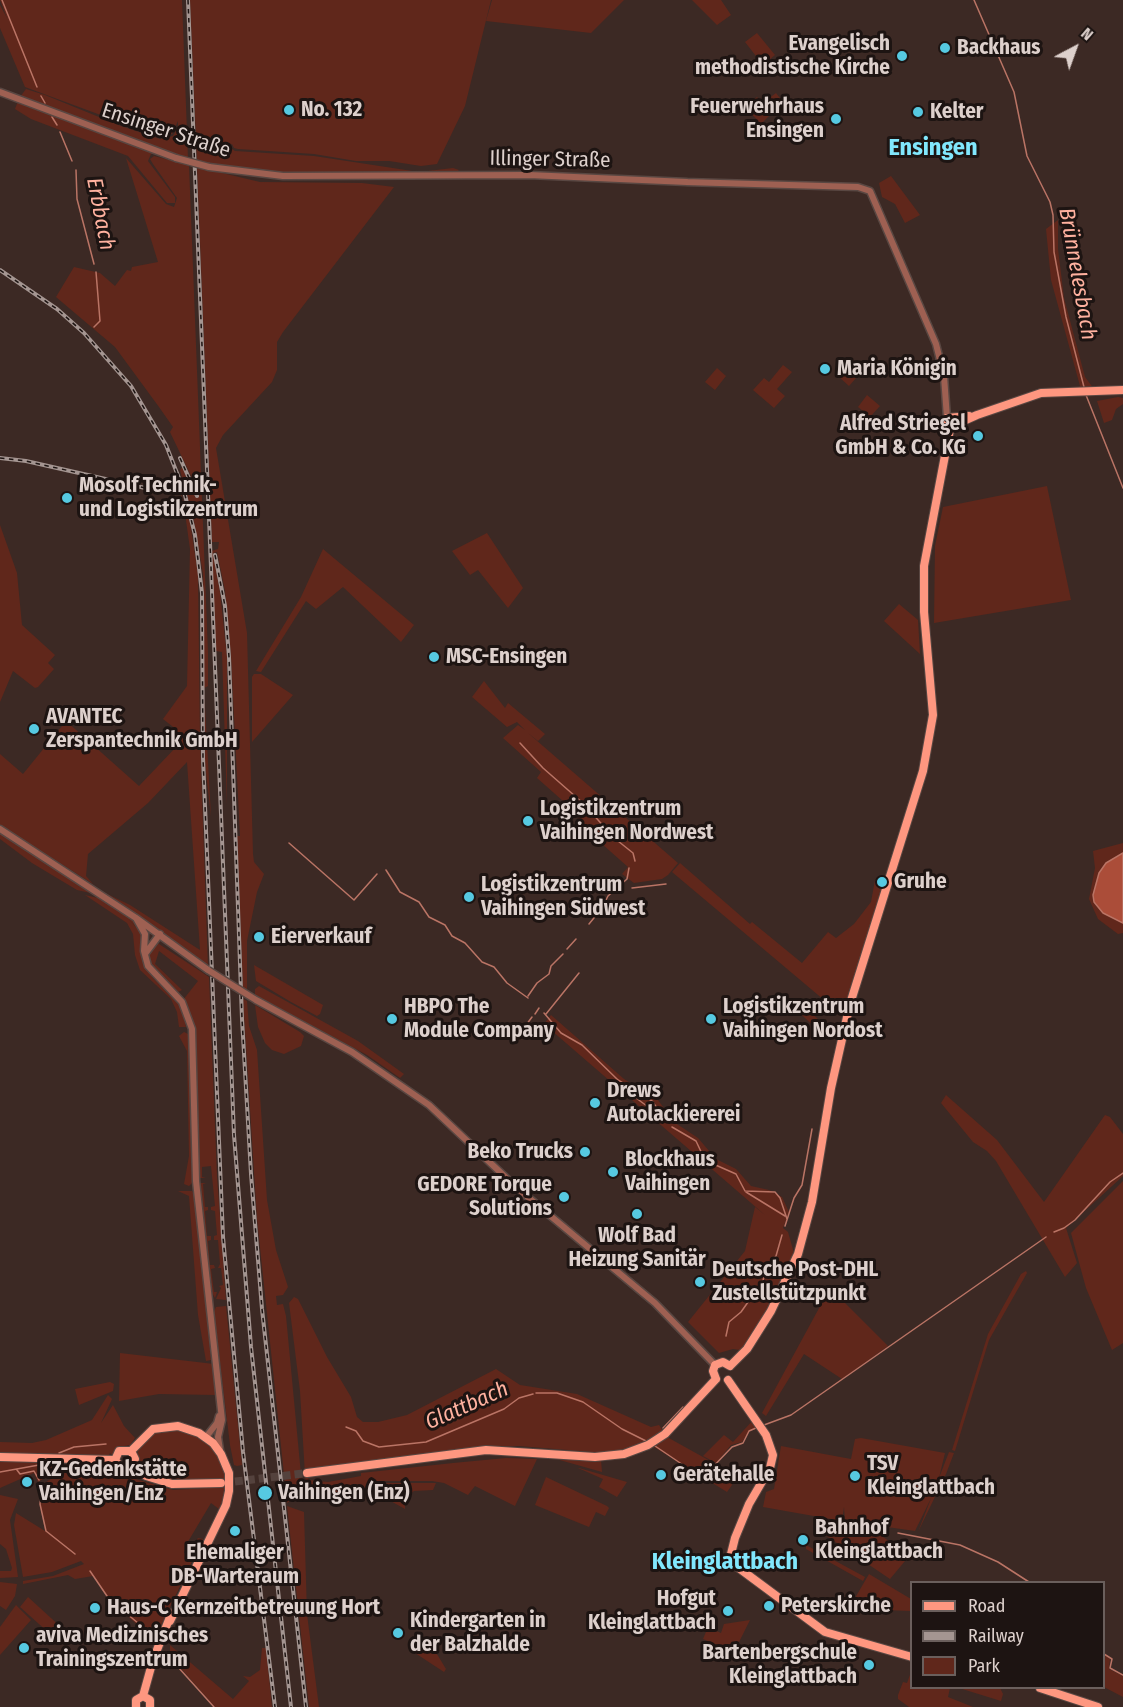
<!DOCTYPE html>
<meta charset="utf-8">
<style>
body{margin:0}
#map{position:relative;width:1123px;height:1707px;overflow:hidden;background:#3c2924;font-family:"Fira Sans Condensed",sans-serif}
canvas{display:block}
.legend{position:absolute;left:910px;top:1581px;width:195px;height:108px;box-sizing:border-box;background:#1d1412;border:2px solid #6a5f5c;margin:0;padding:8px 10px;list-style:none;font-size:18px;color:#ddd0cc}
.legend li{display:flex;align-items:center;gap:12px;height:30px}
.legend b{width:30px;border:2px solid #6a5f5c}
.north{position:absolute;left:1045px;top:18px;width:60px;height:60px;-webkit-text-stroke:4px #1d1412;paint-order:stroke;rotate:41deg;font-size:16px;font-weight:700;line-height:24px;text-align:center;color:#ddd0cc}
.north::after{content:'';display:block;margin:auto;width:21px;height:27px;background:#ddd0cc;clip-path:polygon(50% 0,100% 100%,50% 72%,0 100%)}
</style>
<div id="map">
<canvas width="1123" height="1707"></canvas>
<ul class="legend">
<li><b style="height:8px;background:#fe9780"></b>Road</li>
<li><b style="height:8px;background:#a49591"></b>Railway</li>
<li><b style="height:16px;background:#60271b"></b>Park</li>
</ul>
<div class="north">N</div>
</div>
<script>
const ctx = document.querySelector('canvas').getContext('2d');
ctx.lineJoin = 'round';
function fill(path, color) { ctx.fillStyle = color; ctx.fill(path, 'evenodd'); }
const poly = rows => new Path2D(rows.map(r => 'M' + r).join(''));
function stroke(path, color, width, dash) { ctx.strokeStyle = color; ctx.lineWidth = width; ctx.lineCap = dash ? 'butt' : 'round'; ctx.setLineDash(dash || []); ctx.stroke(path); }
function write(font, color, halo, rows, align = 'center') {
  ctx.font = font + ' "Fira Sans Condensed",sans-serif'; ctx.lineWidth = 6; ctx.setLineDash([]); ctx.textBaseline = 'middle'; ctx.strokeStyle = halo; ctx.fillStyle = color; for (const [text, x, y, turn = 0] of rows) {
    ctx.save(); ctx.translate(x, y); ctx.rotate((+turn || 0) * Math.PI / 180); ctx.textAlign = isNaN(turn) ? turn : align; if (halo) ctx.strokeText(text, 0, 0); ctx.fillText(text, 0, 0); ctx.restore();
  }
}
fill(poly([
 [0,0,182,0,188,159,20,97,26,89,45,95,121,126,160,139,173,136,178,127,178,121,172,134,160,137,25,87,0,28,0,5,7,18],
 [190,0,491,0,465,106,437,164,421,166,389,161,356,161,314,154,238,149,234,148,232,144,228,146,235,151,314,156,419,172,453,168,459,170,456,173,283,174,233,170,197,161],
 [492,0,624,0,591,33,486,21],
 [692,0,721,0,731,15,717,25],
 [757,33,775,55,763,65,745,42],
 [776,93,783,102,761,124,745,107,757,97,764,105,764,102],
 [18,101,158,154,151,154,148,161,175,197,175,203,167,203,128,156,31,119,15,109],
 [154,156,189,165,208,653,208,686,204,688,211,817,205,764,203,574,194,521,180,470,182,467,195,497,200,495,170,432,173,427,159,407,115,347,56,297,74,267,100,273,115,286,127,270,131,271,132,267,158,262,126,158,166,204,174,207,177,198,153,164,150,159],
 [197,167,260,182,362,183,394,187,283,332,277,342,277,370,272,382,223,435,216,448,247,633,253,854,254,862,264,874,257,892,247,941,247,992,243,989,237,836,240,836,231,657,225,591,217,552,213,553,220,592,227,657,227,805,222,652,216,651,211,551,218,549,219,542,212,542],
 [891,176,920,215,905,223,895,204,882,197,879,183],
 [1058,220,1058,249,1064,298,1085,377,1094,389,1078,388,1080,386,1051,280,1046,229],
 [852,359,864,369,849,386,838,376],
 [783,365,792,372,777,389,785,396,774,408,753,390,764,378,769,382],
 [717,368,726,376,715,390,705,382],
 [867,395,880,406,870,417,858,407],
 [1118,397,1123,398,1123,404,1116,409,1112,420,1104,423,1097,401],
 [173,468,190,522,198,574,200,738,208,967,101,891,130,905,200,950,187,762,148,803,88,854,86,876,93,884,0,825,0,754,23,774,66,721,139,786,178,745,171,738,177,730,163,719,187,686,190,549,184,506],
 [1047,486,1071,600,934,623,935,546,943,507],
 [0,525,17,573,22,625,55,655,48,663,54,669,38,687,35,688,13,671,0,702],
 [487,533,523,588,508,608,478,570,470,575,452,551],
 [323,549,414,625,401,642,343,587,316,609,306,601,261,672,256,671,301,597],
 [899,604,918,620,920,654,884,621],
 [254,674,261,674,293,695,252,742,252,677],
 [484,681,505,708,508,703,545,734,538,741,528,733,678,863,668,875,662,879,634,883,622,874,628,867,576,821,580,816,537,778,541,772,503,738,518,725,525,730,517,722,507,727,472,697],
 [0,832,125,913,139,926,141,932,121,911,95,894,77,890,32,863,0,839],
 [1123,843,1123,933,1118,934,1098,919,1089,899,1095,868,1093,851],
 [680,863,750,924,752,922,802,963,828,932,836,938,854,924,871,902,875,880,881,877,886,878,843,1016,672,872],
 [85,895,98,898,125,915,143,935,142,961,153,978,177,1001,183,1011,186,1027,179,1027,177,1012,171,999,140,970,135,955,133,934,127,923],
 [156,942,209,977,217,1176,226,1300,216,1299,221,1288,219,1286,223,1285,221,1268,218,1268,220,1264,218,1240,214,1240,214,1236,217,1235,215,1211,211,1210,211,1207,215,1206,211,1166,202,1167,202,1177,206,1178,199,1178,194,1037,192,1021,183,1000,198,981,159,951,155,964,182,990,178,992,152,970,148,955],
 [254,965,323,1005,320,1014,317,1016,291,1002,256,981],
 [259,986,358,1041,404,1074,400,1078,367,1055,255,995,255,989],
 [243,999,247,1001,249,1026,257,1050,267,1200,276,1250,288,1287,283,1295,276,1296,277,1305,283,1304,286,1316,302,1485,297,1496,287,1503,257,1219],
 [797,1000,819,1020,818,1030,792,1006],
 [255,1005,300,1032,304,1036,301,1046,284,1054,272,1050,265,1043,258,1027],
 [551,1015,624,1079,658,1100,674,1122,698,1138,716,1159,736,1169,751,1186,769,1190,782,1197,789,1212,783,1228,788,1232,794,1253,786,1280,747,1345,740,1350,733,1349,719,1353,688,1322,745,1251,755,1207,765,1215,544,1024],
 [184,1032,188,1034,190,1056,194,1181,189,1186,184,1184,189,1156,187,1051,179,1036],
 [946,1095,997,1140,1044,1202,1105,1115,1110,1117,1123,1134,1123,1176,1066,1228,1077,1263,1065,1277,996,1161,987,1151,973,1142,941,1103],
 [1123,1181,1123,1343,1112,1350,1086,1288,1071,1233],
 [200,1183,206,1183,203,1184,205,1207,208,1207,208,1210,205,1211,207,1236,211,1236,211,1240,208,1241,210,1265,214,1265,215,1268,211,1269,214,1292,217,1292,215,1298,212,1293],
 [178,1191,192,1191,195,1197,211,1360,206,1361,198,1315,189,1196],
 [1026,1271,1027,1273,989,1340,955,1451,952,1450,988,1334,1021,1274],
 [830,1288,888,1346,842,1379,804,1354,766,1416,762,1413],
 [294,1297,298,1299,327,1357,351,1397,357,1417,363,1422,378,1422,407,1415,496,1369,520,1385,577,1394,651,1427,659,1425,667,1437,721,1467,729,1475,732,1485,727,1492,646,1442,631,1449,604,1453,519,1446,486,1447,317,1469,314,1467,309,1469,307,1475,309,1480,328,1482,361,1476,361,1473,453,1463,506,1458,537,1459,515,1506,475,1486,468,1495,444,1483,432,1481,377,1481,377,1487,373,1490,350,1490,317,1499,314,1496,311,1498,307,1494,305,1475,300,1391,289,1303],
 [226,1306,242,1465,237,1466,234,1465,230,1445,214,1312,216,1307],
 [120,1353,214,1364,216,1395,159,1394,119,1401],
 [110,1382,114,1384,113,1391,79,1405,75,1389],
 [108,1395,112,1399,101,1423,113,1405,124,1426,135,1438,130,1445,119,1447,112,1455,110,1453,108,1457,0,1455,0,1442,32,1443,46,1440,92,1420],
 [754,1419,758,1426,749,1431,742,1442,731,1445,716,1463,703,1456,724,1435,733,1442],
 [172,1427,194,1434,213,1449,226,1472,227,1483,216,1479,194,1483,173,1481,153,1476,140,1469,137,1463,138,1447,151,1433],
 [861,1438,945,1453,937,1486,915,1531,845,1521,844,1507,842,1521,763,1507,766,1492,774,1489,781,1446,851,1459,855,1439],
 [949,1452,954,1453,946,1474,918,1532],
 [557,1456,601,1460,602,1472,556,1459],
 [0,1460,54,1460,54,1472,38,1482,34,1473,0,1488,0,1495,18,1499,10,1520,18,1577,0,1578,0,1571,11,1571,12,1568,6,1549,0,1544],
 [67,1462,105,1467,115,1473,173,1490,225,1487,224,1501,219,1509,211,1503,186,1545,184,1553,188,1553,198,1538,203,1539,154,1640,109,1599,93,1576,75,1579,68,1575,23,1584,23,1581,53,1576,84,1564,81,1561,52,1572,23,1577,14,1525,16,1513,45,1531,40,1504,42,1485,64,1470],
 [578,1468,579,1468,627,1482,617,1497,599,1487,603,1479],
 [546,1477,607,1506,609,1508,605,1516,596,1512,589,1527,535,1505],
 [386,1483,436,1483,433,1490,414,1491,405,1498],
 [382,1484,405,1500,405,1509,387,1499,375,1498,374,1493],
 [287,1506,304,1512,307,1614,319,1707,309,1707],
 [831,1525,877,1533,910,1555,890,1579,825,1535],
 [806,1545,865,1577,863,1581,806,1549],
 [869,1574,911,1599,911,1611,884,1610,855,1598],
 [0,1582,17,1584,15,1596,6,1610,0,1606],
 [28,1597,63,1629,58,1636,49,1633,20,1607],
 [16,1605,31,1620,0,1655,0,1627],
 [750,1620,734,1652,703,1639,708,1627,721,1633,724,1624],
 [429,1641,446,1669,444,1672,415,1653],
 [170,1645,233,1699,249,1681,243,1676,250,1677,260,1670,262,1648,266,1648,272,1707,215,1707,170,1656],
 [1104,1655,1110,1659,1109,1669,1123,1676,1123,1697,1104,1687],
 [911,1672,912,1688,950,1688,948,1697,973,1707,909,1707,898,1699,898,1695,903,1682,907,1683],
 [959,1688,1000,1688,1003,1694,1001,1701]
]), '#60271b');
const water = poly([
 [1123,853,1123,923,1103,913,1094,902,1093,895,1099,873,1106,863,1123,853]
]);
fill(water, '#ab4d39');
stroke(water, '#ba7465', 1.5);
stroke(poly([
 [2,0,37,87],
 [974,0,1014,92,1027,156,1050,202,1053,215,1054,252,1066,317,1084,387],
 [41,96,45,103],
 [52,117,57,125],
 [60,132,72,161],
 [76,170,77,199,94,264],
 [94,327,100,321,96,272],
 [1086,395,1123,488],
 [520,743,543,768,584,804,613,837,633,853,635,861],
 [289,843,354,900,377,874],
 [386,870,400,892,419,902,429,917,445,925,452,936,465,943,482,962,494,967,507,983,528,998],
 [632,888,666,884],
 [602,908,608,896,627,879,629,868],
 [589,924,598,913],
 [567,949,576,939],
 [528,996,537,983,549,974,551,966,563,954],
 [544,1013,561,1033,582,1045,618,1080,652,1101,667,1122],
 [535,1014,539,1008],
 [546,1014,579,973],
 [521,1032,532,1017],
 [621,1083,628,1092,663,1118],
 [672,1127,696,1141,704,1158,711,1163,736,1174,745,1191,775,1192,780,1198,787,1219],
 [746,1192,785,1216],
 [785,1226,794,1198,802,1185,812,1129],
 [1054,1232,1064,1228,1075,1220,1110,1182,1123,1173],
 [726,1336,729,1322,741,1312,763,1281,765,1271,776,1256,782,1235],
 [536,1393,557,1393,583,1402,622,1429,648,1442],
 [764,1425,791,1415,1046,1237],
 [346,1427,356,1431,363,1441,379,1447,426,1442,504,1409,519,1398,533,1394],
 [663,1428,683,1407],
 [655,1446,695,1473,706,1474,732,1447,743,1443,749,1431,756,1428],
 [59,1453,74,1447,106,1444],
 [17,1470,20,1474,34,1471,39,1480],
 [0,1472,50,1463],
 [42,1486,40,1504,46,1531,75,1554],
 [898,1533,960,1545,998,1562,1029,1582],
 [90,1571,109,1599,144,1628],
 [1104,1654,1112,1659,1110,1668,1123,1675],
 [169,1657,214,1707]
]), '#ba7465', 1.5);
stroke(poly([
 [223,1483,307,1473]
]), '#54423d', 8, [8, 4]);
const minor = poly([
 [0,92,176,158],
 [209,167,283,176,529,175,687,182],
 [685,182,858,187,870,191,936,344,944,376,947,418],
 [0,829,136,918,208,970],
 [136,918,145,934,144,951,148,966,182,1002,192,1029,196,1181,222,1420,218,1437,220,1450],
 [145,954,160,934],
 [256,1000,352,1052,429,1105,517,1188,655,1303,715,1365],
 [206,1437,217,1423,219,1416]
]);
const major = poly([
 [948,424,959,423,977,415,1041,393,1123,390],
 [947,426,947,418,969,416],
 [730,1366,747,1349,771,1311,798,1254,812,1202,831,1088,850,1004,923,771,933,715,924,612,924,566,951,424],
 [716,1379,713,1371,715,1365,723,1362,730,1366],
 [728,1380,766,1435,773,1455,770,1468,749,1504,735,1538,731,1554,732,1563,825,1632,912,1657],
 [131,1451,153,1429,178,1426,199,1433,213,1443,221,1454,229,1473,229,1491,226,1505,170,1621],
 [131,1451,135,1459,131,1466],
 [0,1457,115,1460],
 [115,1460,119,1451,131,1451],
 [115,1460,121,1468,131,1466],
 [131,1466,146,1476,172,1484,221,1483],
 [307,1473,486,1450,595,1457,624,1454,648,1445,665,1434,716,1379],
 [1040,1688,1098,1707],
 [143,1696,150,1700,150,1707],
 [136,1707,136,1700,143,1696,153,1660,170,1617]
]);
stroke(minor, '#594742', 9);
stroke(major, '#594742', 10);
stroke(minor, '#9e6052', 6);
stroke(major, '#fe9780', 8);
const rail = poly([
 [188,0,234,1135,251,1347,291,1707],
 [0,270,57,309,84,333,131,386,166,445,184,491,195,535,202,593,203,758,223,1237,243,1452,275,1707],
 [0,458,26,461,154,490],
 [180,458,197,496],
 [215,555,225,606,229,657,242,1019,251,1174,262,1309,306,1707]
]);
stroke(rail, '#a49591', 4);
stroke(rail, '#1d1412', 1.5, [4.5]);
const minorBridge = poly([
 [176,158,209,167],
 [208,970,256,1000]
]);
stroke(minorBridge, '#594742', 9, []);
stroke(minorBridge, '#9e6052', 6);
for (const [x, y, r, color] of [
 [945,48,6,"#56c9e1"],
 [902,56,6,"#56c9e1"],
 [289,110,6,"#56c9e1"],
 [918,112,6,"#56c9e1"],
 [836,119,6,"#56c9e1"],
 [825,369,6,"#56c9e1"],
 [978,436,6,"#56c9e1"],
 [67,498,6,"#56c9e1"],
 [434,657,6,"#56c9e1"],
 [34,729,6,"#56c9e1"],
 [528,821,6,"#56c9e1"],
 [882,882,6,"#56c9e1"],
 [469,897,6,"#56c9e1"],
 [259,937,6,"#56c9e1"],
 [392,1019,6,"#56c9e1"],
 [711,1019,6,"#56c9e1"],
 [595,1103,6,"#56c9e1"],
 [585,1152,6,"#56c9e1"],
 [613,1172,6,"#56c9e1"],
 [564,1197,6,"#56c9e1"],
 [637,1214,6,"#56c9e1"],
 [700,1282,6,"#56c9e1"],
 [661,1475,6,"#56c9e1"],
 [855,1476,6,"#56c9e1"],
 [27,1482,6,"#56c9e1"],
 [265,1493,8,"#56c9e1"],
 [235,1531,6,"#56c9e1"],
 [803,1540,6,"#56c9e1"],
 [769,1606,6,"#56c9e1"],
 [95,1608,6,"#56c9e1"],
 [728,1611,6,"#56c9e1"],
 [398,1633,6,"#56c9e1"],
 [24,1648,6,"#56c9e1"],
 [869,1665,6,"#56c9e1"]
]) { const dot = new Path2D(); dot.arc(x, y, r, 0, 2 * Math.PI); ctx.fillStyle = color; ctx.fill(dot); stroke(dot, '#1d1412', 2); }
write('bold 21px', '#ddd0cc', '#1d1412', [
 ["Evangelisch",890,44,"right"],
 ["methodistische Kirche",890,68,"right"],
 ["Backhaus",957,48],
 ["Feuerwehrhaus",824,107,"right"],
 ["Ensingen",824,131,"right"],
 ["No. 132",301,110],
 ["Kelter",930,112],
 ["Maria Königin",837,369],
 ["Alfred Striegel",966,424,"right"],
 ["GmbH & Co. KG",966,448,"right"],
 ["Mosolf Technik-",79,486],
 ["und Logistikzentrum",79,510],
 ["MSC-Ensingen",446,657],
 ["AVANTEC",46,717],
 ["Zerspantechnik GmbH",46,741],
 ["Logistikzentrum",540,809],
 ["Vaihingen Nordwest",540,833],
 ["Gruhe",894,882],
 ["Logistikzentrum",481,885],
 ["Vaihingen Südwest",481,909],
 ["Eierverkauf",271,937],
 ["HBPO The",404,1007],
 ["Module Company",404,1031],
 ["Logistikzentrum",723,1007],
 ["Vaihingen Nordost",723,1031],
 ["Drews",607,1091],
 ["Autolackiererei",607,1115],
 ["Beko Trucks",573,1152,"right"],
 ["Blockhaus",625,1160],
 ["Vaihingen",625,1184],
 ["GEDORE Torque",552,1185,"right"],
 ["Solutions",552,1209,"right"],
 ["Wolf Bad",637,1236,"center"],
 ["Heizung Sanitär",637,1260,"center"],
 ["Deutsche Post-DHL",712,1270],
 ["Zustellstützpunkt",712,1294],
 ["TSV",867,1464],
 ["Kleinglattbach",867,1488],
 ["KZ-Gedenkstätte",39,1470],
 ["Vaihingen/Enz",39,1494],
 ["Gerätehalle",673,1475],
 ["Vaihingen (Enz)",278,1493],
 ["Bahnhof",815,1528],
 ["Kleinglattbach",815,1552],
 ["Ehemaliger",235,1553,"center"],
 ["DB-Warteraum",235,1577,"center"],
 ["Hofgut",716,1599,"right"],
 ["Kleinglattbach",716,1623,"right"],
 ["Peterskirche",781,1606],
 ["Haus-C Kernzeitbetreuung Hort",107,1608],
 ["Kindergarten in",410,1621],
 ["der Balzhalde",410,1645],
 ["aviva Medizinisches",36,1636],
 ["Trainingszentrum",36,1660],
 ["Bartenbergschule",857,1653,"right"],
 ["Kleinglattbach",857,1677,"right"]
], 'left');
write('21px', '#ddd0cc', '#1d1412', [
 ["Ensinger Straße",166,131,18],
 ["Illinger Straße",550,160,1]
]);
write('italic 22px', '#ffb19f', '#1d1412', [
 ["Erbbach",100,214,79],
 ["Brünnelesbach",1077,274,80],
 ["Glattbach",467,1406,-24]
]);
write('bold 24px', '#81e7fd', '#1d1412', [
 ["Ensingen",933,148],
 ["Kleinglattbach",725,1562]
]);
</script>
